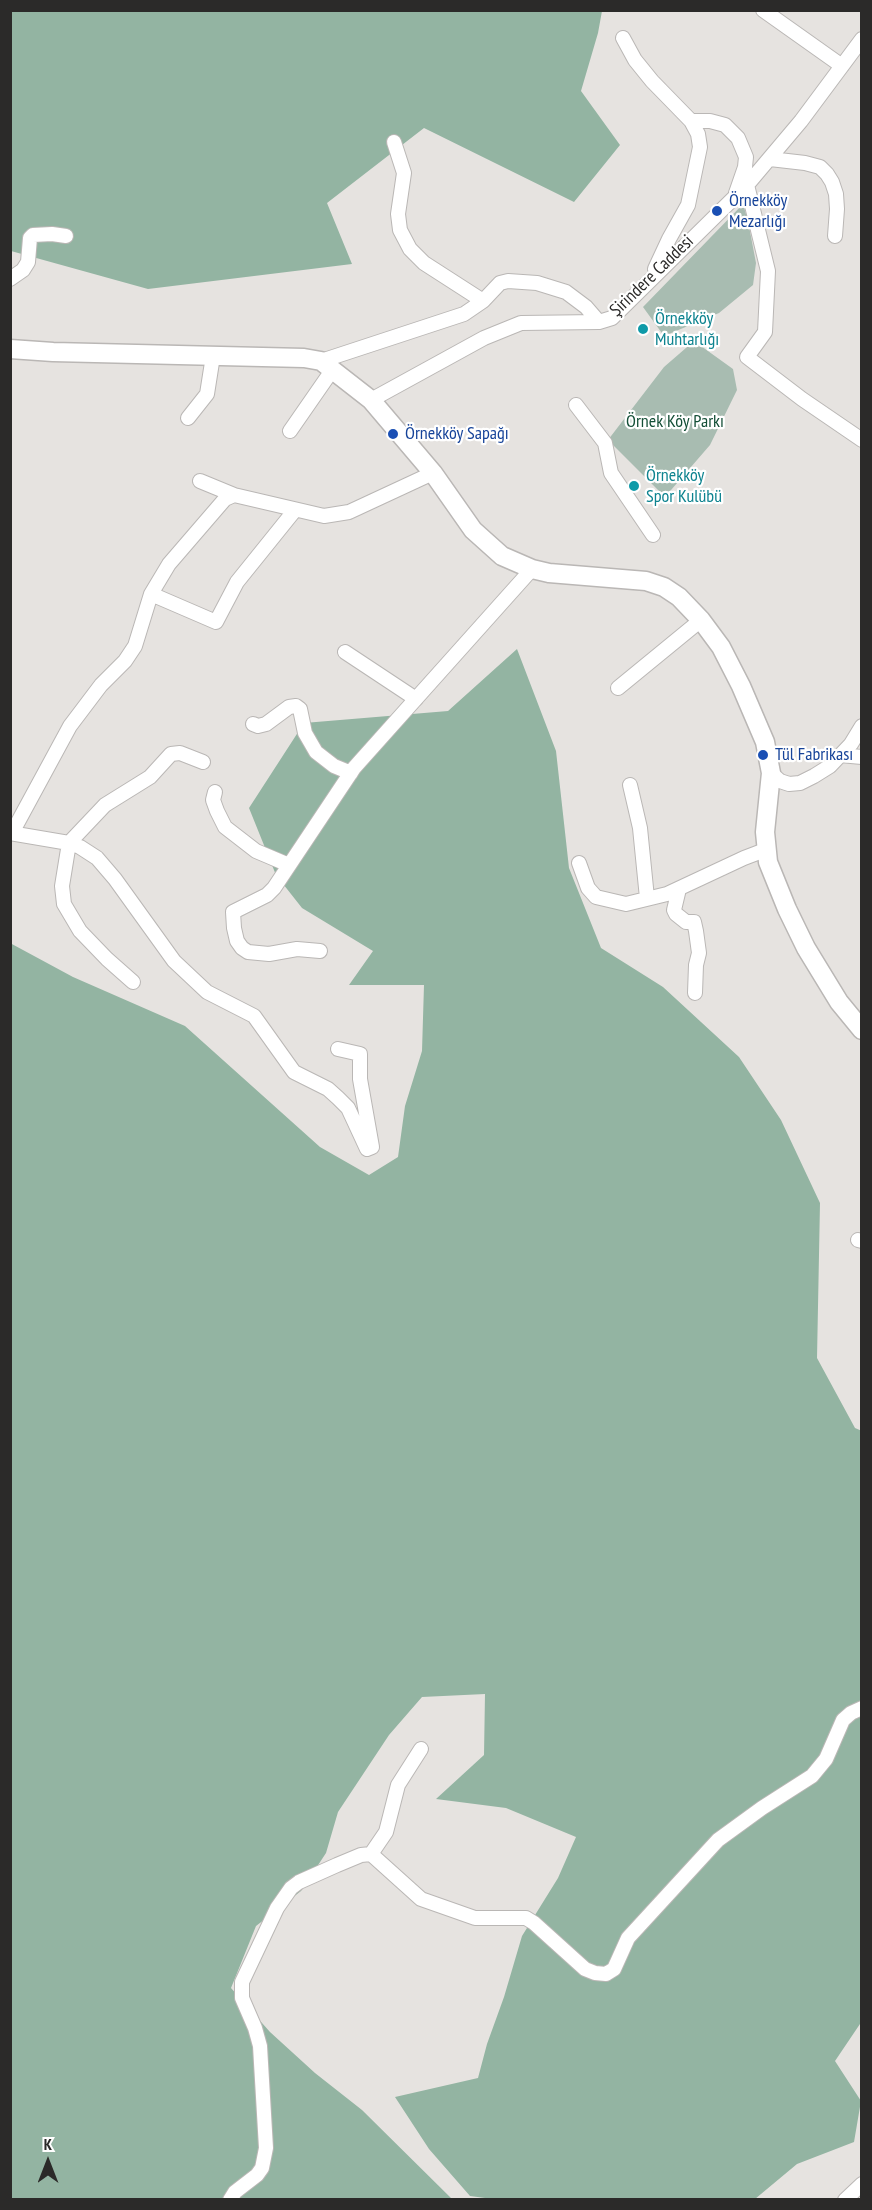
<!DOCTYPE html>
<meta charset="utf-8">
<style>
body{margin:0}
#map{position:relative;width:872px;height:2210px;overflow:hidden;background:#e6e3e0;font-family:"PT Sans Narrow",sans-serif}
canvas{display:block}
.frame{position:absolute;inset:0;border:12px solid #2b2a29;pointer-events:none}
.north{position:absolute;left:18px;top:2132px;width:60px;height:60px;-webkit-text-stroke:4px #fff;paint-order:stroke;rotate:0deg;font-size:16px;font-weight:700;line-height:24px;text-align:center;color:#2b2a29}
.north::after{content:'';display:block;margin:auto;width:21px;height:27px;background:#2b2a29;clip-path:polygon(50% 0,100% 100%,50% 72%,0 100%)}
</style>
<div id="map">
<canvas width="872" height="2210"></canvas>
<div class="frame"></div>
<div class="north">K</div>
</div>
<script>
const ctx = document.querySelector('canvas').getContext('2d');
ctx.lineJoin = 'round';
function fill(path, color) { ctx.fillStyle = color; ctx.fill(path, 'evenodd'); }
const poly = rows => new Path2D(rows.map(r => 'M' + r).join(''));
function stroke(path, color, width, dash) { ctx.strokeStyle = color; ctx.lineWidth = width; ctx.lineCap = dash ? 'butt' : 'round'; ctx.setLineDash(dash || []); ctx.stroke(path); }
function write(font, color, halo, rows, align = 'center') {
  ctx.font = font + ' "PT Sans Narrow",sans-serif'; ctx.lineWidth = 4.5; ctx.setLineDash([]); ctx.textBaseline = 'middle'; ctx.strokeStyle = halo; ctx.fillStyle = color; for (const [text, x, y, turn = 0] of rows) {
    ctx.save(); ctx.translate(x, y); ctx.rotate((+turn || 0) * Math.PI / 180); ctx.textAlign = isNaN(turn) ? turn : align; if (halo) ctx.strokeText(text, 0, 0); ctx.fillText(text, 0, 0); ctx.restore();
  }
}
fill(poly([
 [743,204,748,221,756,263,753,285,719,313,664,336,643,307],
 [694,341,733,369,737,390,710,445,665,497,608,440,664,367]
]), '#a8bcb1');
fill(poly([
 [10,11,602,11,598,33,581,91,620,145,574,202,424,128,327,203,352,264,148,289,11,251],
 [517,649,556,751,569,868,601,948,663,987,739,1057,781,1120,820,1203,817,1358,855,1428,862,1431,862,2021,835,2061,861,2101,854,2142,797,2164,755,2199,500,2200,470,2196,429,2149,395,2097,478,2078,487,2044,504,1997,522,1936,558,1878,576,1837,506,1808,436,1799,484,1755,485,1694,422,1697,389,1735,338,1812,326,1853,301,1891,256,1926,231,1988,270,2032,315,2073,362,2110,452,2199,11,2199,10,943,73,977,185,1026,320,1147,369,1175,398,1157,405,1106,422,1051,424,985,349,985,373,951,302,908,276,875,249,808,304,723,448,711]
]), '#93b4a2');
const minor = poly([
 [763,10,842,66],
 [623,38,635,60,652,81,691,121,698,134,700,147,688,205,669,239,655,269],
 [691,121,710,121,725,125,738,138,746,157,745,167,736,193],
 [394,142,404,173,398,214,400,230,410,249,424,263,483,301],
 [770,159,805,163,820,167,827,174,832,182,836,194,837,209,835,236],
 [747,185,768,271,765,332,747,357,802,399,862,440],
 [10,279,23,270,28,262,30,238,33,235,52,234,66,236],
 [321,361,464,314,483,301,500,283,508,281,537,283,566,292,586,307,599,322],
 [371,400,484,338,521,323,599,322,612,318,747,185,801,121,862,39],
 [576,405,605,443,611,473,653,535],
 [188,418,207,394,213,356],
 [290,431,333,369],
 [200,481,234,495],
 [151,594,216,622,237,582,295,510],
 [345,652,416,699],
 [618,688,701,620],
 [253,724,258,726,266,724,289,707,296,706,300,709,305,733,316,752,334,766,351,773],
 [840,755,862,757],
 [771,773,780,781,789,784,800,783,814,776,830,766,851,744,862,726],
 [630,785,640,828,647,898],
 [215,792,213,800,217,811,225,827,256,851,289,865],
 [10,833,69,843,80,847,97,858,115,879,174,961,207,992,254,1016,294,1072,328,1089,338,1098,348,1108,367,1149,372,1147,360,1079,360,1054,338,1049],
 [12,833,70,726,101,685,125,661,135,646,151,594,169,564,225,499,234,495,324,516,349,512,433,473],
 [579,863,588,888,596,897,626,904,667,894,744,858,765,850],
 [679,889,674,910,676,914,686,922,694,922,696,931,699,953,696,965,695,993],
 [320,951,297,949,269,954,248,952,242,948,237,941,234,928,233,912,267,895,274,888,354,768,532,569],
 [133,982,107,959,80,931,64,904,62,886,69,843,105,805,150,777,171,754,180,753,203,762],
 [858,1240,862,1241],
 [371,1854,386,1832,398,1785,421,1749],
 [230,2200,235,2192,257,2175,262,2168,266,2148,260,2046,255,2028,242,1998,242,1982,277,1908,291,1888,299,1882,337,1865,361,1855,371,1854,421,1899,475,1918,526,1918,534,1923,585,1969,595,1973,606,1974,614,1969,628,1938,718,1840,762,1808,812,1776,826,1759,843,1720,851,1713,862,1708],
 [845,2200,862,2184]
]);
const major = poly([
 [10,349,53,352,304,358,321,361,371,400,433,473,473,530,502,556,532,569,549,573,646,581,664,587,679,597,701,620,721,647,741,686,765,742,771,773,765,832,768,862,787,909,806,948,839,1002,862,1030]
]);
stroke(minor, '#bab7b5', 16);
stroke(major, '#bab7b5', 21);
stroke(minor, '#fff', 14);
stroke(major, '#fff', 18);
for (const [x, y, r, color] of [
 [717,211,6,"#1a4fb4"],
 [643,329,6,"#0f9aa8"],
 [393,434,6,"#1a4fb4"],
 [634,486,6,"#0f9aa8"],
 [763,755,6,"#1a4fb4"]
]) { const dot = new Path2D(); dot.arc(x, y, r, 0, 2 * Math.PI); ctx.fillStyle = color; ctx.fill(dot); stroke(dot, '#fff', 2); }
write('18px', '#164399', '#fff', [
 ["Örnekköy",729,201],
 ["Mezarlığı",729,222],
 ["Örnekköy Sapağı",405,434],
 ["Tül Fabrikası",775,755]
], 'left');
write('18px', '#2b2a29', '#fff', [
 ["Şirindere Caddesi",652,276,-44]
]);
write('18px', '#0d838f', '#fff', [
 ["Örnekköy",655,319],
 ["Muhtarlığı",655,340],
 ["Örnekköy",646,476],
 ["Spor Kulübü",646,497]
], 'left');
write('18px', '#144f37', '#fff', [
 ["Örnek Köy Parkı",675,422]
]);
</script>
